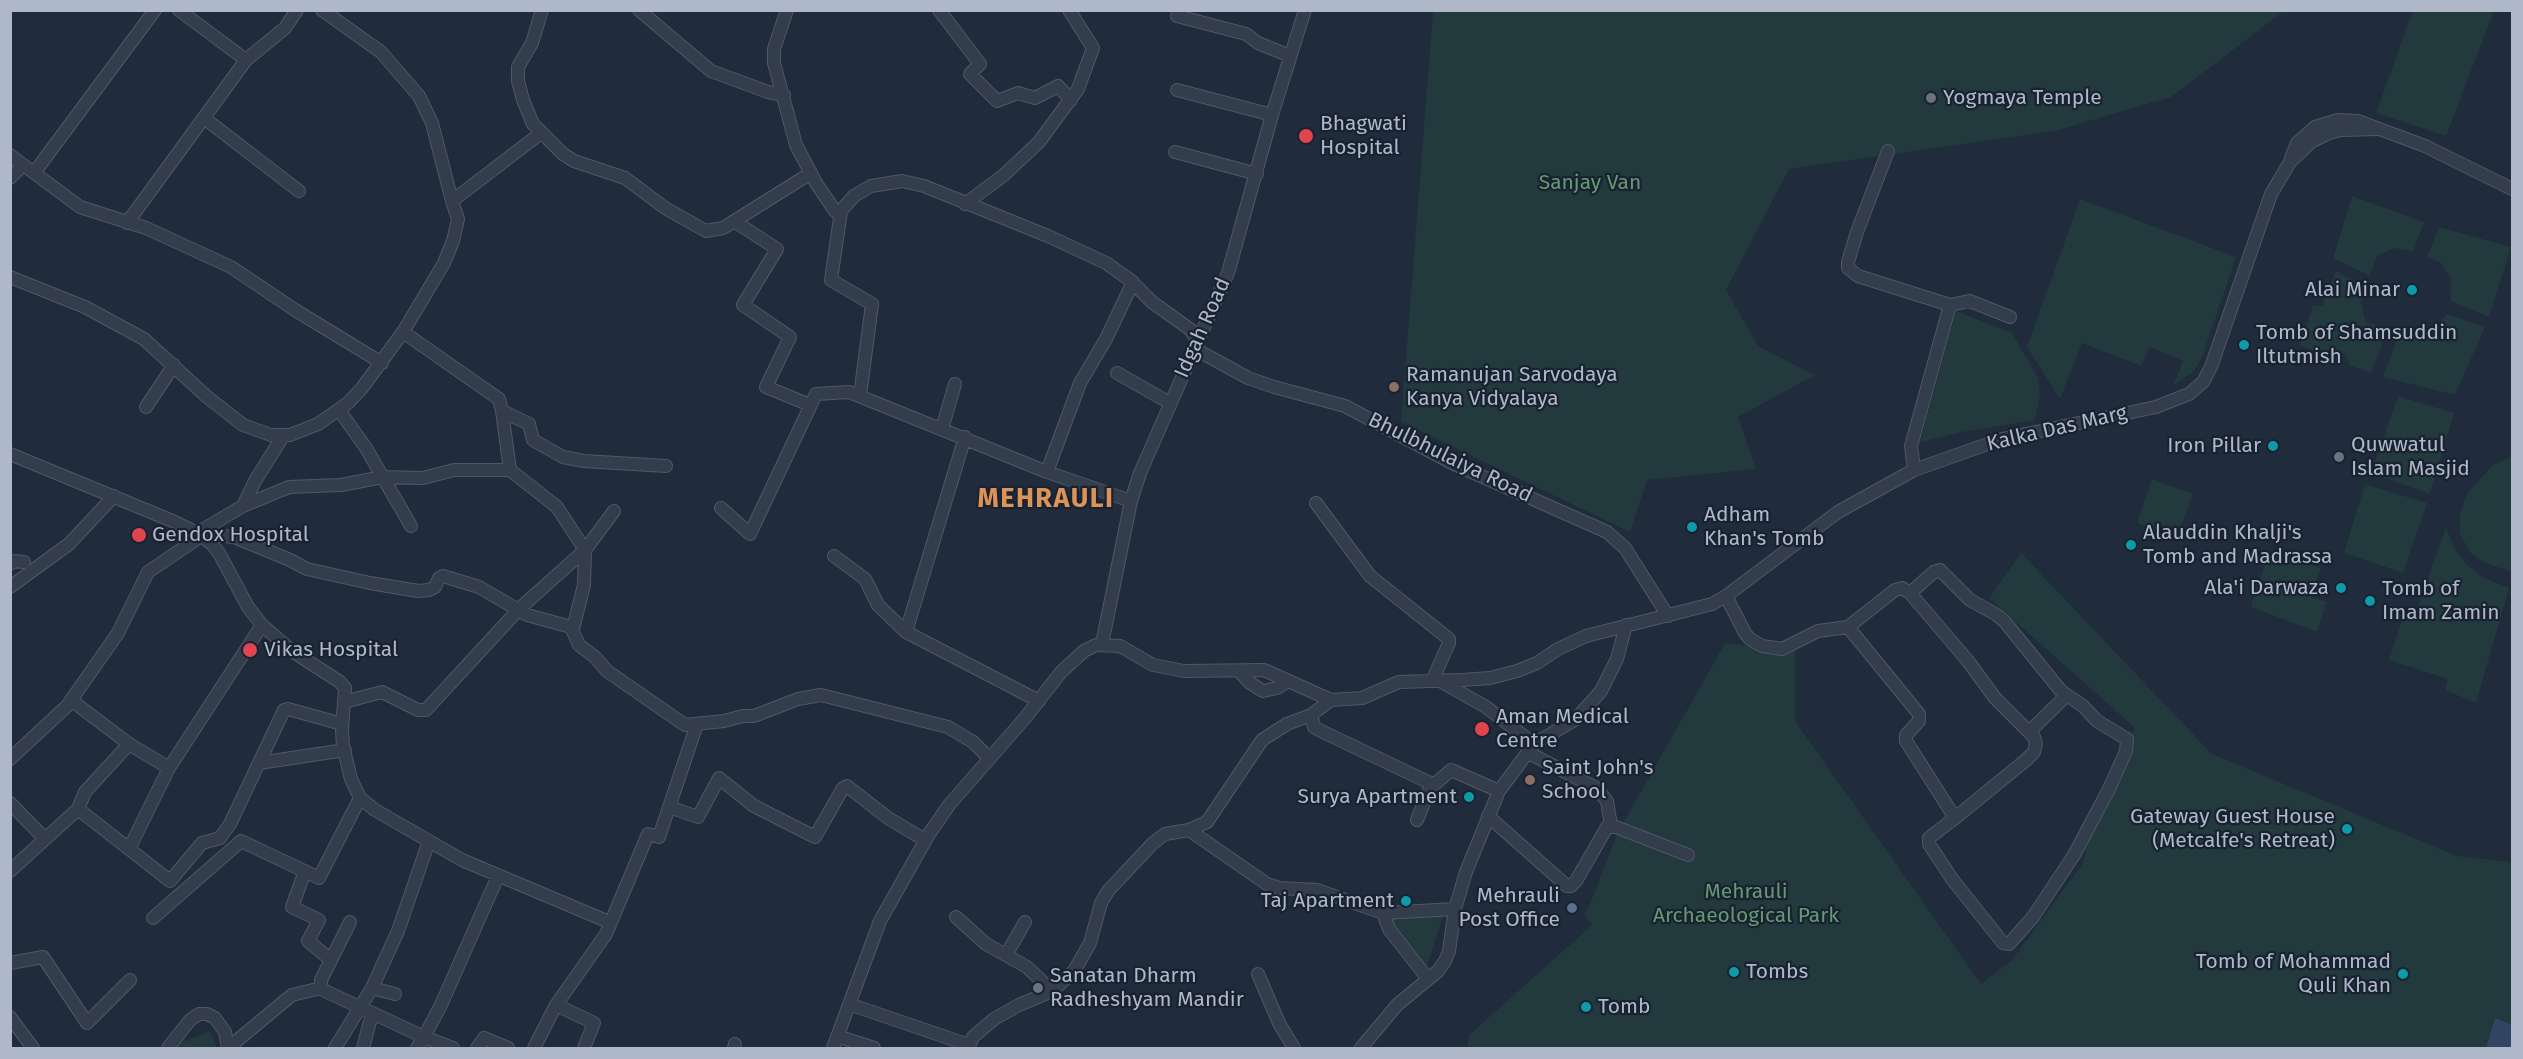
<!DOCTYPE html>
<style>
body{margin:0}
#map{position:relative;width:2523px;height:1059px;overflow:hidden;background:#202b3c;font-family:"Fira Sans",sans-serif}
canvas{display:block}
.frame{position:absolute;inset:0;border:12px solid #afb8c8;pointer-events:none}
</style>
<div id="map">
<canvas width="2523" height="1059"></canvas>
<div class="frame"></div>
</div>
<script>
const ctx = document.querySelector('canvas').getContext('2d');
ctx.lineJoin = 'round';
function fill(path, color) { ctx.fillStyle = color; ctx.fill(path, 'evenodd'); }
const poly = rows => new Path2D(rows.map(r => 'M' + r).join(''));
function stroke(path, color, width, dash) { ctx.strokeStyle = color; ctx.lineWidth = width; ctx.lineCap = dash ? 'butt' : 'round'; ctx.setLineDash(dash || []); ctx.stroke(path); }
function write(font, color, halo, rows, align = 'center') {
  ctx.font = font + ' "Fira Sans",sans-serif'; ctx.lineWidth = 4.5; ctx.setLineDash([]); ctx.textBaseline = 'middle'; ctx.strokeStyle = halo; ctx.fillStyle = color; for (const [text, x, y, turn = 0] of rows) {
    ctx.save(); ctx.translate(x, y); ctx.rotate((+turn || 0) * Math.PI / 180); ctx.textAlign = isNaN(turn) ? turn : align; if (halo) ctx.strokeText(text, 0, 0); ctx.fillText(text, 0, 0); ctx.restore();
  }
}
fill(poly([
 [2413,10,2494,11,2446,136,2376,113],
 [1433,11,2284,11,2171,97,2055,131,1789,169,1726,290,1758,346,1815,375,1738,417,1756,469,1647,480,1630,532,1401,422],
 [2352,196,2424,222,2413,252,2394,248,2377,256,2370,276,2333,258],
 [2080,199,2236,257,2202,358,2193,372,2173,386,2183,361,2150,347,2141,366,2082,343,2060,399,2027,347],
 [2439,227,2511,247,2489,317,2451,301,2451,279,2441,263,2427,257],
 [2336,271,2366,287,2361,303,2366,322,2388,329,2371,373,2349,365,2347,356,2338,351,2327,355,2300,346,2313,306,2322,306],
 [1956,311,2012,333,2038,378,2040,395,2035,420,1962,432,1920,442],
 [2447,314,2485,327,2455,395,2383,377,2399,334,2409,338,2432,330],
 [2398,396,2454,413,2430,494,2371,473],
 [2512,457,2512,572,2485,563,2470,553,2460,533,2460,513,2468,492,2493,465],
 [2152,479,2193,494,2177,539,2137,523],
 [2365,484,2427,503,2403,573,2344,553],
 [2446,527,2455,549,2467,565,2482,577,2509,588,2476,703,2445,690,2448,679,2389,660,2404,613,2415,615],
 [2269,552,2321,568,2311,597,2327,602,2317,632,2251,607],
 [2021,553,2212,754,2457,856,2512,862,2512,1048,1467,1048,1469,1035,1592,925,1584,913,1591,902,1617,834,1725,643,1795,652,1795,721,1981,984,2012,960,2083,863,2095,811,2135,728,1989,598],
 [1444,912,1425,973,1387,921,1393,913],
 [210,1031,217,1048,167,1048]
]), '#22393d');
fill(poly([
 [2495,1018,2512,1025,2512,1048,2486,1048]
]), '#324664');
const minor = poly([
 [179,10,246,60],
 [322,10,381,52,419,96,432,123,452,201,541,133],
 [542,10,532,43,518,67,518,81,523,100,533,124,563,154,574,161,625,178,665,208,706,231,723,228,811,173],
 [639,10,711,71,768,92,784,95],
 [787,10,774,49,774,63,796,145,816,183,835,211,839,213,854,196,871,186,902,181,924,186,1048,236,1106,263,1130,280,1152,302,1191,330,1197,341],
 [939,10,980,64,970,74,997,101,1018,93,1035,98,1058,86,1071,100],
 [1177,16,1246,34,1258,43,1290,56],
 [1177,90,1272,115],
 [204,118,299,191],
 [1888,151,1857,232,1848,262,1848,268,1858,276,1950,305,1911,446,1914,470],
 [1175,152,1257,174],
 [10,155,80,207,146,228,231,267,295,310,382,363],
 [2291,158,2297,143,2315,127,2338,120,2358,121,2425,146,2512,189],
 [34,173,155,10],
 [10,178,23,165],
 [965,204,1004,175,1039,142,1078,89,1093,48,1069,10],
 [841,211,831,280,872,304,860,396],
 [734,221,777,249,743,305,790,337,766,387,810,405],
 [127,223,246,60,285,28,297,10],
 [10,277,85,307,144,339,206,396,243,425,271,435,290,435,318,424,348,403,362,388,403,332,444,263,453,241,458,219,452,201],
 [1950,305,1969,301,1975,303,2010,317],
 [403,332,499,399,502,411,529,424,533,440,563,457,584,461,666,466],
 [1195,349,1248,378,1274,387,1345,406,1454,464,1607,532,1625,548,1668,616],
 [1117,373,1170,403],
 [146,407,174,365],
 [339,410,366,448,411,526],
 [942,429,955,384],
 [10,454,175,522,197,533,212,544,219,553,248,607,262,625,292,651,340,682,345,688,342,730,343,746,351,779,360,798,375,810,462,860,609,922],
 [510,470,557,507,585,550,584,585,573,629],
 [1047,472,1080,383,1106,339,1133,282],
 [1316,503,1370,576,1449,639,1449,643,1432,681],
 [243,506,255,481,283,436],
 [721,508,750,534,816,394,849,392,1047,472,1131,501],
 [197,533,234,537,290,560,307,569,370,583,418,591,429,590,435,587,439,578,443,576,479,587,527,615,571,627,579,645,595,657,607,671,685,725,724,721,743,716,754,716,798,699,821,695,948,727,973,742,989,758],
 [197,533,243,506,289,487,341,485,383,477,423,478,454,470,510,470,502,411],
 [834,556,865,579,878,605,906,632,1039,701],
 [10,564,15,561,24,562],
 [10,587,69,544,114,496],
 [1726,596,1745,633,1750,639,1762,646,1782,649,1818,631,1848,627,1895,590,1902,588,1910,593,1968,661,1995,698,2034,737,2036,744,2034,752,2026,760,1955,818],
 [1848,627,1919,714,1919,721,1906,735,1906,741,1955,818,1929,838,1929,844,1952,879,2003,943,2009,944,2033,917,2074,855,2109,789,2126,751,2127,739,2097,721,2083,706,2061,691,2005,622,1997,615,1970,600,1940,570,1934,572,1910,593],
 [906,632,965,437],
 [1102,644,1131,501,1140,473,1228,273,1272,115,1305,10],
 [1239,671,1250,683,1263,691,1277,688,1287,682],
 [1440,681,1486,707,1534,744],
 [71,700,129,744,169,768],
 [344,702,382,692,418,710,426,710,519,609,585,550,614,511],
 [1311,715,1314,727,1319,730,1428,782,1435,784,1451,770,1499,791],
 [2029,732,2067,695],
 [1527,752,1596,788,1607,801,1611,826],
 [10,759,67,706,118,633,148,572,201,536],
 [259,763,345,750],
 [10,803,45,839],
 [669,807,698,817,719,778,754,806,815,837,843,788,847,786,888,818,925,840],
 [78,809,170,881,202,843,220,838,230,824,284,710,288,709,342,724],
 [1488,816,1567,886,1571,886,1576,881,1607,827,1616,827,1688,855],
 [1417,820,1432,783],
 [1189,830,1267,884,1279,888,1317,890,1383,913,1455,909],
 [129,849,169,768,262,625],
 [10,871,78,809,85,792,129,744],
 [305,871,292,907,319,920,308,941,331,960],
 [1383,913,1389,929,1428,979],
 [956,917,986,944,1027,967,1052,991],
 [153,918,241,841,319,878,360,798],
 [350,922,321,980,321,988,327,992,424,1037,417,1048],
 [1006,955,1025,922],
 [10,963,43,957,87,1023,130,980],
 [1258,974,1279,1023,1294,1048],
 [395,994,372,988,398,931,429,841],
 [849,1004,969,1045],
 [556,1005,594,1023,584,1048],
 [10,1017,33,1048],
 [837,1036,874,1048],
 [168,1048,190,1020,199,1014,207,1014,215,1018,225,1032,228,1048],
 [228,1048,292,995,321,988],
 [335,1048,372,988],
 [363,1048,372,1014],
 [453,1048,424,1037,441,1005,498,876],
 [477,1048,484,1038,508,1048],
 [534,1048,556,1005,606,934,648,834,659,837,697,724],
 [734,1048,735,1044],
 [833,1048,880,921,929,834,949,805,1025,718,1061,672,1084,651,1096,645,1120,646,1153,665,1184,671,1264,670,1331,700],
 [968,1048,973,1037,994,1019,1019,1005,1052,991,1074,971,1090,943,1101,903,1108,891,1153,843,1165,834,1189,830,1207,822,1262,740,1287,724,1311,715,1331,700,1362,698,1399,682,1462,680,1490,678,1517,671,1537,663,1558,649,1586,636,1712,604,1726,596,1838,512,1914,470,2002,439,2156,407,2189,394,2203,382,2211,367,2271,194,2290,162,2311,142,2329,133,2341,130,2378,129],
 [1361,1048,1397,1005,1438,971,1445,961,1449,951,1455,909,1466,872,1499,791,1534,744,1576,719,1601,691,1617,659,1626,625]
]);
stroke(minor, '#4f5866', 14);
stroke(minor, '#343d4c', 12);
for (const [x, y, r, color] of [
 [1931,98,6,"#6b7280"],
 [1306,136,8,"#e0444e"],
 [2412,290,6,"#0f9aa8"],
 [2244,345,6,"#0f9aa8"],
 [1394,387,6,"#8d6e63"],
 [2273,446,6,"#0f9aa8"],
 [2339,457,6,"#6b7280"],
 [1692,527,6,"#0f9aa8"],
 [139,535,8,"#e0444e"],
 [2131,545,6,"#0f9aa8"],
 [2341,588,6,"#0f9aa8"],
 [2370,601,6,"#0f9aa8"],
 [250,650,8,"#e0444e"],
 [1482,729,8,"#e0444e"],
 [1530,780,6,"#8d6e63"],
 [1469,797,6,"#0f9aa8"],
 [2347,829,6,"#0f9aa8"],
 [1406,901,6,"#0f9aa8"],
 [1572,908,6,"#5c6f8a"],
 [1734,972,6,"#0f9aa8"],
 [2403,974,6,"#0f9aa8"],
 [1038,988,6,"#6b7280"],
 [1586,1007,6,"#0f9aa8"]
]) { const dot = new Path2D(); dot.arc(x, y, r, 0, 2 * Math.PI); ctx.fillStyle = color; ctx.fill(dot); stroke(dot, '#192230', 2); }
write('21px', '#afb8c8', '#192230', [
 ["Yogmaya Temple",1943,98],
 ["Bhagwati",1320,124],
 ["Hospital",1320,148],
 ["Alai Minar",2400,290,"right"],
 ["Tomb of Shamsuddin",2256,333],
 ["Iltutmish",2256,357],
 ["Ramanujan Sarvodaya",1406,375],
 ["Kanya Vidyalaya",1406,399],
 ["Quwwatul",2351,445],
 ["Islam Masjid",2351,469],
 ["Iron Pillar",2261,446,"right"],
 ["Adham",1704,515],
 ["Khan's Tomb",1704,539],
 ["Alauddin Khalji's",2143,533],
 ["Tomb and Madrassa",2143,557],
 ["Gendox Hospital",152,535],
 ["Ala'i Darwaza",2329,588,"right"],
 ["Tomb of",2382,589],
 ["Imam Zamin",2382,613],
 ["Vikas Hospital",264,650],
 ["Aman Medical",1496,717],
 ["Centre",1496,741],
 ["Saint John's",1542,768],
 ["School",1542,792],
 ["Surya Apartment",1457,797,"right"],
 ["Gateway Guest House",2335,817,"right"],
 ["(Metcalfe's Retreat)",2335,841,"right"],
 ["Mehrauli",1560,896,"right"],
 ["Post Office",1560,920,"right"],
 ["Taj Apartment",1394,901,"right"],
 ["Tomb of Mohammad",2391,962,"right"],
 ["Quli Khan",2391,986,"right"],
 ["Tombs",1746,972],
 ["Sanatan Dharm",1050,976],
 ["Radheshyam Mandir",1050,1000],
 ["Tomb",1598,1007]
], 'left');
write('21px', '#649a72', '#192230', [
 ["Sanjay Van",1590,183],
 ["Mehrauli",1746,892],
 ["Archaeological Park",1746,916]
]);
write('21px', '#afb8c8', '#192230', [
 ["Idgah Road",1203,328,-66],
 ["Kalka Das Marg",2057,429,-13],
 ["Bhulbhulaiya Road",1450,458,26]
]);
ctx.letterSpacing = '1.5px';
write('bold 27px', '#db9357', '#192230', [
 ["MEHRAULI",1046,499]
]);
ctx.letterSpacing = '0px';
</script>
